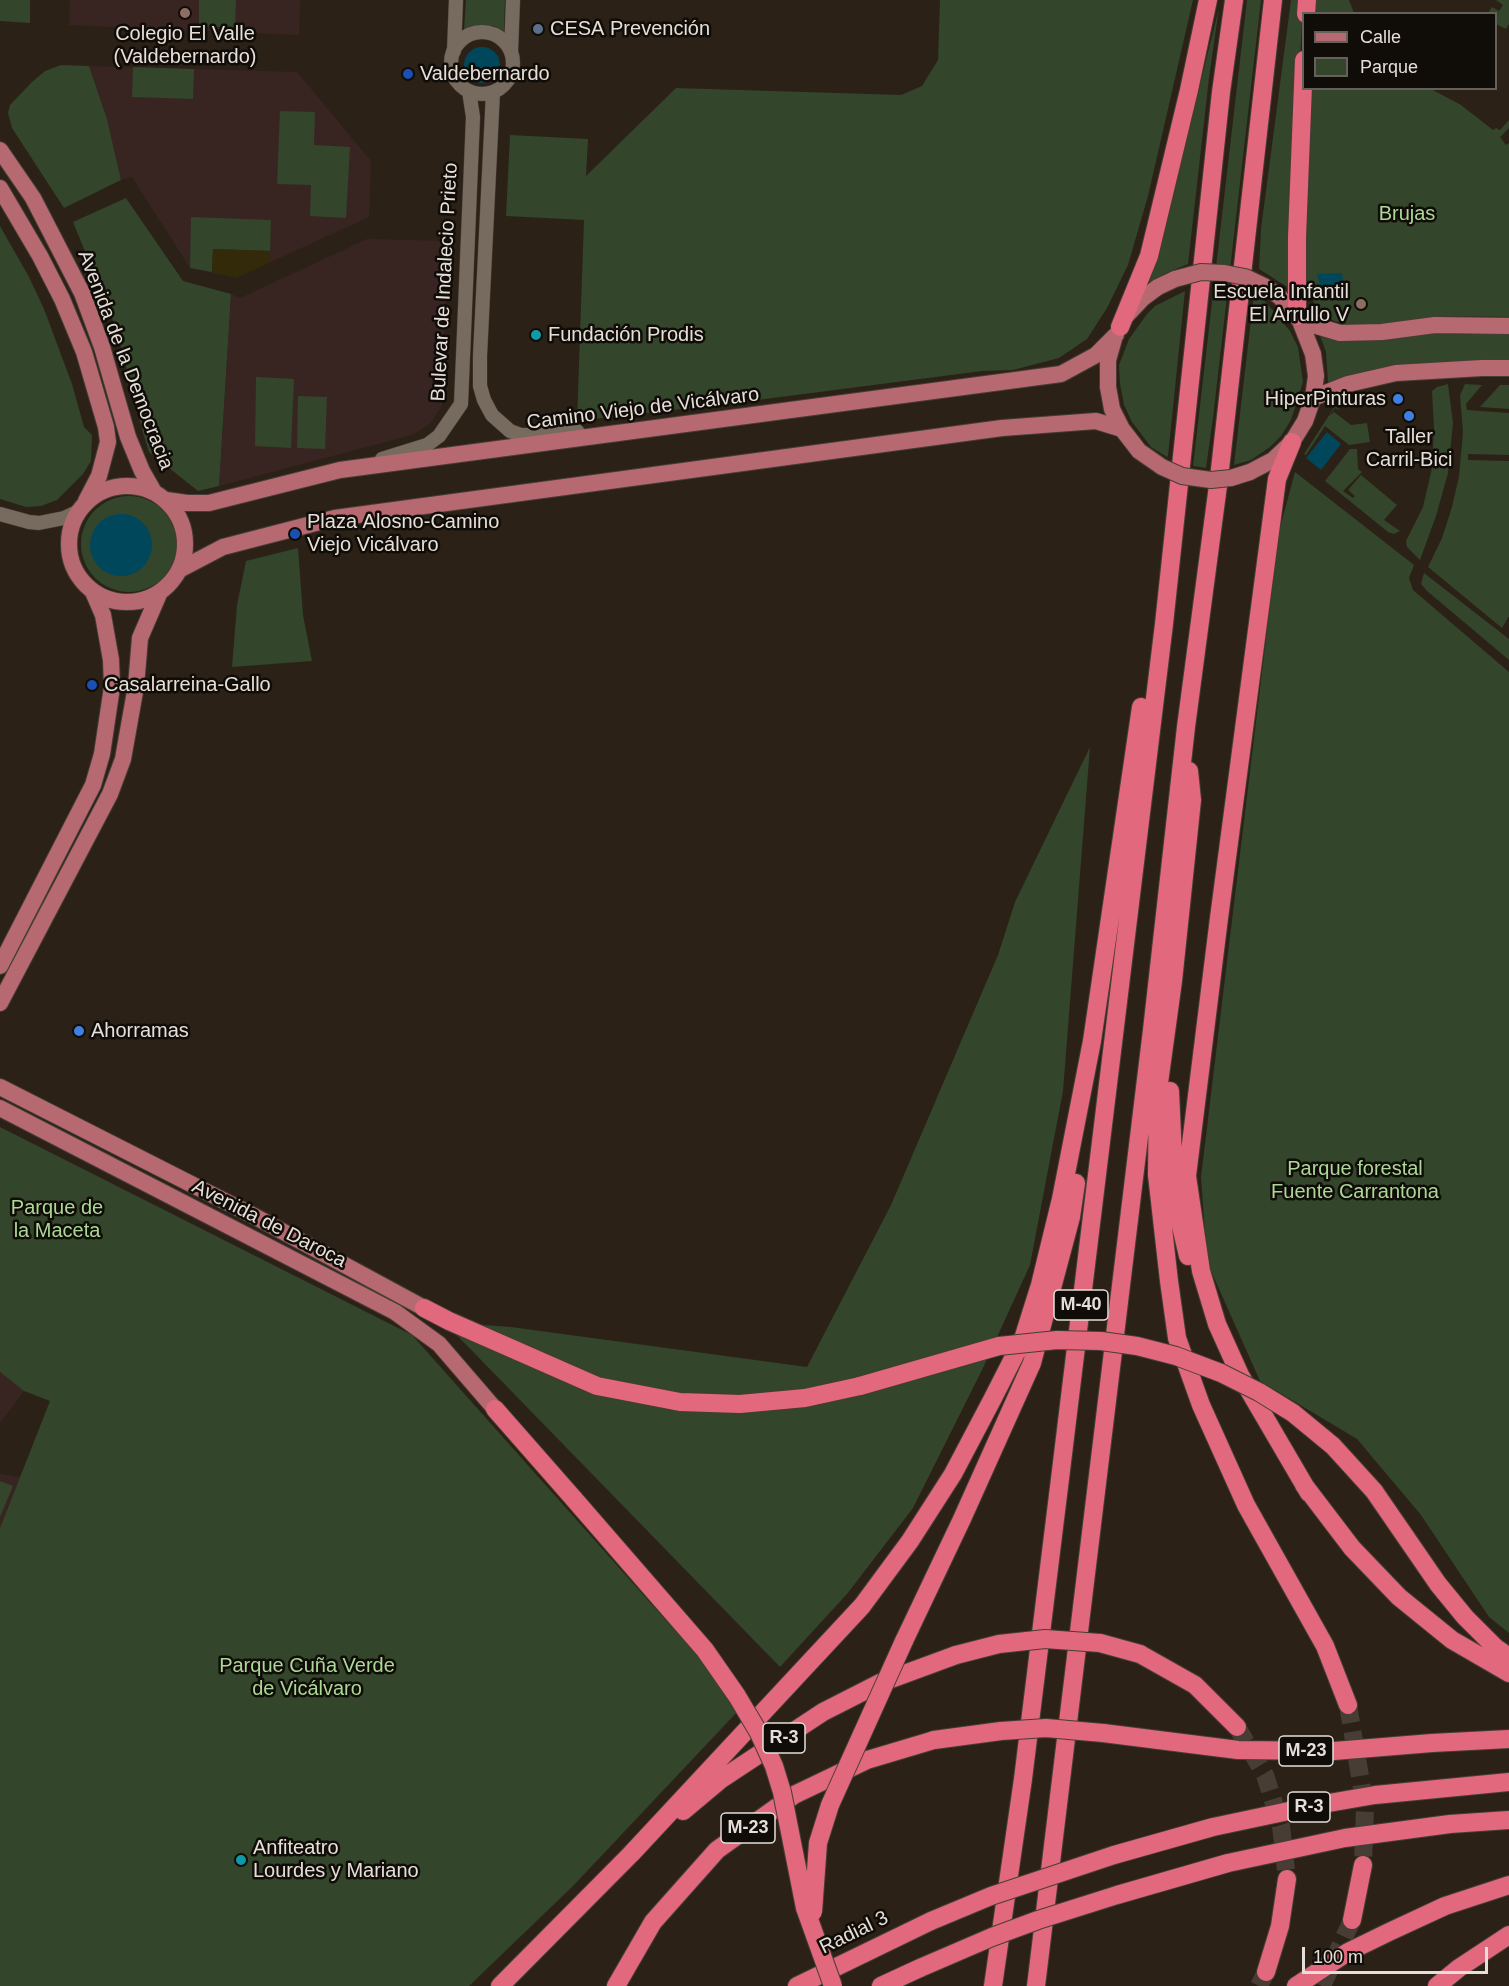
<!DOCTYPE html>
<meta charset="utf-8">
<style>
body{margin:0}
#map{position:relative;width:1509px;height:1986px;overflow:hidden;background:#2b2117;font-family:Arial,sans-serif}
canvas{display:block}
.legend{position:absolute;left:1302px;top:12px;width:195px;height:78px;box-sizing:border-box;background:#100c07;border:2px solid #66605b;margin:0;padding:8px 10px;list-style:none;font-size:18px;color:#e6ded8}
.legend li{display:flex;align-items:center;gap:12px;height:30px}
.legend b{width:30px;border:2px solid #66605b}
.scale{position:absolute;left:1302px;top:1947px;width:186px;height:27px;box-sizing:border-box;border:3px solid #e6ded8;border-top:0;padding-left:8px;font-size:18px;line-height:21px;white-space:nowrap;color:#e6ded8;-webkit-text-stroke:4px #100c07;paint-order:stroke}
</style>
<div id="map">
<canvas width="1509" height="1986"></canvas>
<ul class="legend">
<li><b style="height:8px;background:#b76971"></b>Calle</li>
<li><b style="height:16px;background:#33452b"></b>Parque</li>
</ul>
<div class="scale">100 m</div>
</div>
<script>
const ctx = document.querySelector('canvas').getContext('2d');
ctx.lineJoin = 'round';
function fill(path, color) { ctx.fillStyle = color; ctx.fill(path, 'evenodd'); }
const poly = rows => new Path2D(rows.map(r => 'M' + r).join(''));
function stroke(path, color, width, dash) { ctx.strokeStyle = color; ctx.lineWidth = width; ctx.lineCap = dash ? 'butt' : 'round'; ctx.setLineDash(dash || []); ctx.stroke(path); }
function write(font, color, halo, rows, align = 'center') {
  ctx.font = font + ' Arial,sans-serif'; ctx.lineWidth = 5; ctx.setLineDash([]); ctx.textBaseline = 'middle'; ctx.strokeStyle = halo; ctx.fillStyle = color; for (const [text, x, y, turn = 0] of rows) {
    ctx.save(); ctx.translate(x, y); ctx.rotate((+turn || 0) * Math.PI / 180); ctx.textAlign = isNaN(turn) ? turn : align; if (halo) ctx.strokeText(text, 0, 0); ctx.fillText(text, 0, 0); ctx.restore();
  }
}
fill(poly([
 [70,0,300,0,299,35,69,25],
 [89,66,297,72,371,161,369,217,236,278,190,268,132,177,121,180,107,119],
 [367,239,447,241,442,405,431,423,412,435,219,486,231,294,240,298],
 [0,1372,24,1391,0,1423],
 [0,1474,20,1477,0,1528]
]), '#382522');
fill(poly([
 [0,0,30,0,30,23,0,21],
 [199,0,236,0,235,28,199,26],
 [466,0,505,0,504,31,494,26,484,25,464,30],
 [940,0,1193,0,1148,196,1128,265,1107,308,1087,339,1059,358,1013,370,982,371,742,402,577,421,584,220,506,216,510,135,588,139,586,176,676,88,901,95,922,86,938,60],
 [1247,0,1261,0,1213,418,1206,468,1193,466],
 [1291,0,1303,0,1289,288,1259,269,1261,229],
 [1315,0,1349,0,1354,13,1314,14],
 [1496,0,1509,0,1509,24,1506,29,1496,24,1496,14,1488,13,1492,7,1499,11,1503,5],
 [1219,8,1209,78,1188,264,1164,274,1144,287,1171,201],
 [61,65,89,66,107,119,121,180,64,208,12,128,8,113,10,105,32,82,45,71],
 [133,67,194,69,193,99,132,97],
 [1310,89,1431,89,1461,105,1493,130,1496,128,1500,130,1509,120,1509,128,1500,137,1506,145,1509,143,1509,317,1446,316,1356,327,1334,321,1325,315,1314,303,1304,269],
 [280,111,315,112,314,145,350,147,346,218,310,216,311,185,277,184],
 [126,198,183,281,231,294,219,486,198,491,149,452,143,433,116,328,73,222],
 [191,217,271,220,270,251,213,249,212,272,190,268],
 [0,226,29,277,44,309,72,384,84,427,92,435,91,461,83,474,57,500,41,506,26,507,0,499],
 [1185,291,1168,456,1167,457,1151,447,1132,422,1124,405,1120,384,1119,365,1129,339,1147,314,1155,306],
 [1254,294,1264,300,1290,331,1298,347,1303,382,1291,420,1281,436,1270,447,1251,460,1234,465],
 [1509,331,1509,363,1328,383,1326,352,1319,333,1351,341,1418,334],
 [256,377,294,379,291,448,255,446],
 [1448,384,1453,423,1448,473,1436,516,1420,560,1407,547,1406,541,1423,507,1432,468,1434,428,1432,391,1437,387],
 [1465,384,1482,385,1466,404,1467,410,1509,413,1509,455,1468,454,1468,460,1509,461,1509,616,1502,628,1428,567,1442,538,1452,507,1459,476,1463,432,1460,395],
 [1500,385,1509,385,1509,409,1480,407],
 [298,396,327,397,325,449,297,448],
 [1335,406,1341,411,1335,408,1329,416,1334,412,1351,425,1367,423,1370,442,1349,445,1325,426,1306,455,1304,454],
 [1350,449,1357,449,1358,469,1362,472,1343,491,1353,498,1355,496,1348,490,1361,475,1397,505,1384,520,1400,531,1394,534,1388,532,1325,481],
 [1295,472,1414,565,1409,578,1413,590,1509,672,1509,1633,1489,1617,1421,1515,1357,1439,1260,1381,1207,1262,1201,1177,1279,531],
 '81 544a48 48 0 1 1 96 0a48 48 0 1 1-96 0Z',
 [298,548,303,615,312,661,232,667,237,605,246,561],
 [1424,573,1509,639,1509,660,1427,591,1421,584],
 [1090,747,1063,1091,1030,1265,982,1370,913,1508,847,1594,780,1667,444,1322,511,1327,807,1367,891,1205,998,955,1015,902],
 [0,1127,412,1335,720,1681,739,1710,573,1886,469,1986,0,1986,0,1528,50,1401,24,1391,0,1372],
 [0,1481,13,1486,0,1517]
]), '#33452b');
fill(poly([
 [213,249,270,251,269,263,236,278,212,272]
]), '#322a09');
fill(poly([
 '464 65a18 18 0 1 1 36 0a18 18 0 1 1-36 0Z',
 [1342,273,1344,291,1322,292,1317,274],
 [1327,432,1341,444,1321,470,1306,458],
 '90 545a31 31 0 1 1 62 0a31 31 0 1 1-62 0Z'
]), '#00475c');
stroke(poly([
 [1348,1705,1365,1806,1363,1865],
 [1237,1727,1265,1775,1281,1826,1287,1879],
 [1259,1986,1266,1972],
 [1322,1986,1352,1920]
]), '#473d34', 18, [18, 9]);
const minor = poly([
 '451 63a31 31 0 1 1 62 0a31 31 0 1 1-62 0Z',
 [454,51,456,0],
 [511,52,513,0],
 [493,92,480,356,480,386,484,400,492,415,510,431,521,435,533,435,577,431],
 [382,459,427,445,439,436,461,404,473,117,469,91],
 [0,514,29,522,39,523,64,518,79,511]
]);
const major = poly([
 [0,150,33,198,82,293,102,347,128,437,142,471,154,492],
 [0,188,40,256,62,299,84,352,106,427,108,442,99,476,86,501],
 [1126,316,1143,298,1158,287,1175,279],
 [1300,321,1340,333,1382,332,1435,325,1509,326],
 [1114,339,1108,360,1108,387,1112,409,1122,429,1139,451,1162,467],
 [1313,398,1348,384,1396,373,1482,368,1509,368],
 [1250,472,1273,460,1292,442,1305,421,1313,398,1316,376,1313,354,1300,321,1280,297,1264,286],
 '69 544a58 58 0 1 1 116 0a58 58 0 1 1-116 0Z',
 [166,500,187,503,209,503,340,470,1061,374,1096,355,1116,335],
 [181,569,223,547,335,518,1002,428,1096,421,1122,429],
 [0,966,93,785,102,754,112,687,111,660,103,615,93,592],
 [0,1003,110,794,123,759,136,686,140,638,159,594],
 [0,1087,254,1216,424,1308],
 [0,1108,395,1312,439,1344,495,1409]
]);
const highway = poly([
 [1306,14,1307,0],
 [1297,316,1297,237,1304,60],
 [1120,327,1149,256,1189,90,1208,0],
 [1292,442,1277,479,1219,918,1187,1176,1201,1271,1217,1324,1240,1375,1309,1493],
 [1189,771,1192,800,1173,981,1158,1090,1157,1175,1169,1281,1177,1338,1201,1405,1246,1505,1325,1646,1348,1705],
 [1170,1091,1175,1201,1188,1256],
 [424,1308,449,1321,597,1386,680,1402,740,1404,805,1398,860,1386],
 [495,1409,574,1499],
 [1304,1485,1352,1548,1399,1597,1452,1640,1509,1673],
 [1374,1491,1438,1584,1465,1617,1496,1648,1509,1657],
 [904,1641,962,1519,1032,1363,1071,1217,1076,1183],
 [1140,1654,1195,1685,1237,1727],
 [1103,1733,1238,1750,1334,1751,1432,1743,1509,1739],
 [683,1811,720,1780,823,1712,880,1683,956,1655],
 [1114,1855,1213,1827,1317,1805,1375,1795,1509,1782],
 [1117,1895,1228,1863,1345,1838,1450,1824,1509,1820],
 [1352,1920,1363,1865],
 [1266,1972,1280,1926,1287,1879],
 [500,1986,631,1854,862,1606,910,1541,953,1474,992,1400,1023,1339,1040,1285,1061,1199,1092,1041,1141,707],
 [616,1986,653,1922,717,1850,794,1795,867,1760,934,1740],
 [797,1986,931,1921],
 [881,1986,920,1968],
 [993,1986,1023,1779,1059,1487,1164,624,1221,92,1234,0],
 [1036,1986,1152,1030,1186,727,1219,478,1273,0],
 [1296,1986,1348,1952,1389,1932,1445,1906,1509,1885],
 [1437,1986,1459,1968,1509,1935]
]);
stroke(minor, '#463d36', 15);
stroke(major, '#463d36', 18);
stroke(highway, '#463d36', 20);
stroke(minor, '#776a5e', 14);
stroke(major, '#b76971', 16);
stroke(highway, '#e2687d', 18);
const majorBridge = poly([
 [1175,279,1201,272,1224,273,1245,277,1264,286],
 [1162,467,1182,476,1211,480,1231,478,1250,472]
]);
const highwayBridge = poly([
 [860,1386,999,1346,1057,1340,1101,1341,1137,1346,1176,1356,1221,1373,1259,1392,1293,1413,1333,1446,1374,1491],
 [574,1499,705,1650,737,1696,759,1733,774,1766,782,1792,805,1908,833,1986],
 [956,1655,999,1644,1045,1639,1100,1643,1140,1654],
 [934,1740,1001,1731,1046,1728,1103,1733],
 [813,1912,818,1843,830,1805,904,1641],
 [931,1921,991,1896,1114,1855],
 [920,1968,992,1937,1038,1920,1117,1895]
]);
stroke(majorBridge, '#463d36', 18, []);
stroke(highwayBridge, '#463d36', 20, []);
stroke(majorBridge, '#b76971', 16);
stroke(highwayBridge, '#e2687d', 18);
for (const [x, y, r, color] of [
 [185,13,6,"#8d6e63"],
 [538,29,6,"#5c6f8a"],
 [408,74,6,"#1a4fb4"],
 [1361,304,6,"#8d6e63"],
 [536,335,6,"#0f9aa8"],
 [1398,399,6,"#3f7fe0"],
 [1409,416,6,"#3f7fe0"],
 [295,534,6,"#1a4fb4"],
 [92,685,6,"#1a4fb4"],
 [79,1031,6,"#3f7fe0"],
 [241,1860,6,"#0f9aa8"]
]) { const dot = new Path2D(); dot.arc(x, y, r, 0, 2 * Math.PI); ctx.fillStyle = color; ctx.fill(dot); stroke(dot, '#100c07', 2); }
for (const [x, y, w] of [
 [1081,1305,54],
 [784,1738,42],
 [1306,1751,54],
 [1309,1807,42],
 [748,1828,54]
]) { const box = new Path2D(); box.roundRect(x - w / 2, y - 15, w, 30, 4.5); ctx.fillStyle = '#100c07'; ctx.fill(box); stroke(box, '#e6ded8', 1.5); }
write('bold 18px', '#e6ded8', null, [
 ["M-40",1081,1305],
 ["R-3",784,1738],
 ["M-23",1306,1751],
 ["R-3",1309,1807],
 ["M-23",748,1828]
]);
write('20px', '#e6ded8', '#100c07', [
 ["CESA Prevención",550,29],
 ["Colegio El Valle",185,34,"center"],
 ["(Valdebernardo)",185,57,"center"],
 ["Valdebernardo",420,74],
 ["Escuela Infantil",1349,292,"right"],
 ["El Arrullo V",1349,315,"right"],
 ["Fundación Prodis",548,335],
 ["HiperPinturas",1386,399,"right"],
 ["Taller",1409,437,"center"],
 ["Carril-Bici",1409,460,"center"],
 ["Plaza Alosno-Camino",307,522],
 ["Viejo Vicálvaro",307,545],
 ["Casalarreina-Gallo",104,685],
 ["Ahorramas",91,1031],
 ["Anfiteatro",253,1848],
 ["Lourdes y Mariano",253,1871]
], 'left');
write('20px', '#abd896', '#100c07', [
 ["Brujas",1407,214],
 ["Parque forestal",1355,1169],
 ["Fuente Carrantona",1355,1192],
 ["Parque de",57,1208],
 ["la Maceta",57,1231],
 ["Parque Cuña Verde",307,1666],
 ["de Vicálvaro",307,1689]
]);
write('20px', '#e6ded8', '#100c07', [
 ["Bulevar de Indalecio Prieto",445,282,-87],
 ["Avenida de la Democracia",125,360,69],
 ["Camino Viejo de Vicálvaro",643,409,-7],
 ["Avenida de Daroca",269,1224,27],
 ["Radial 3",854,1933,-26]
]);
</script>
